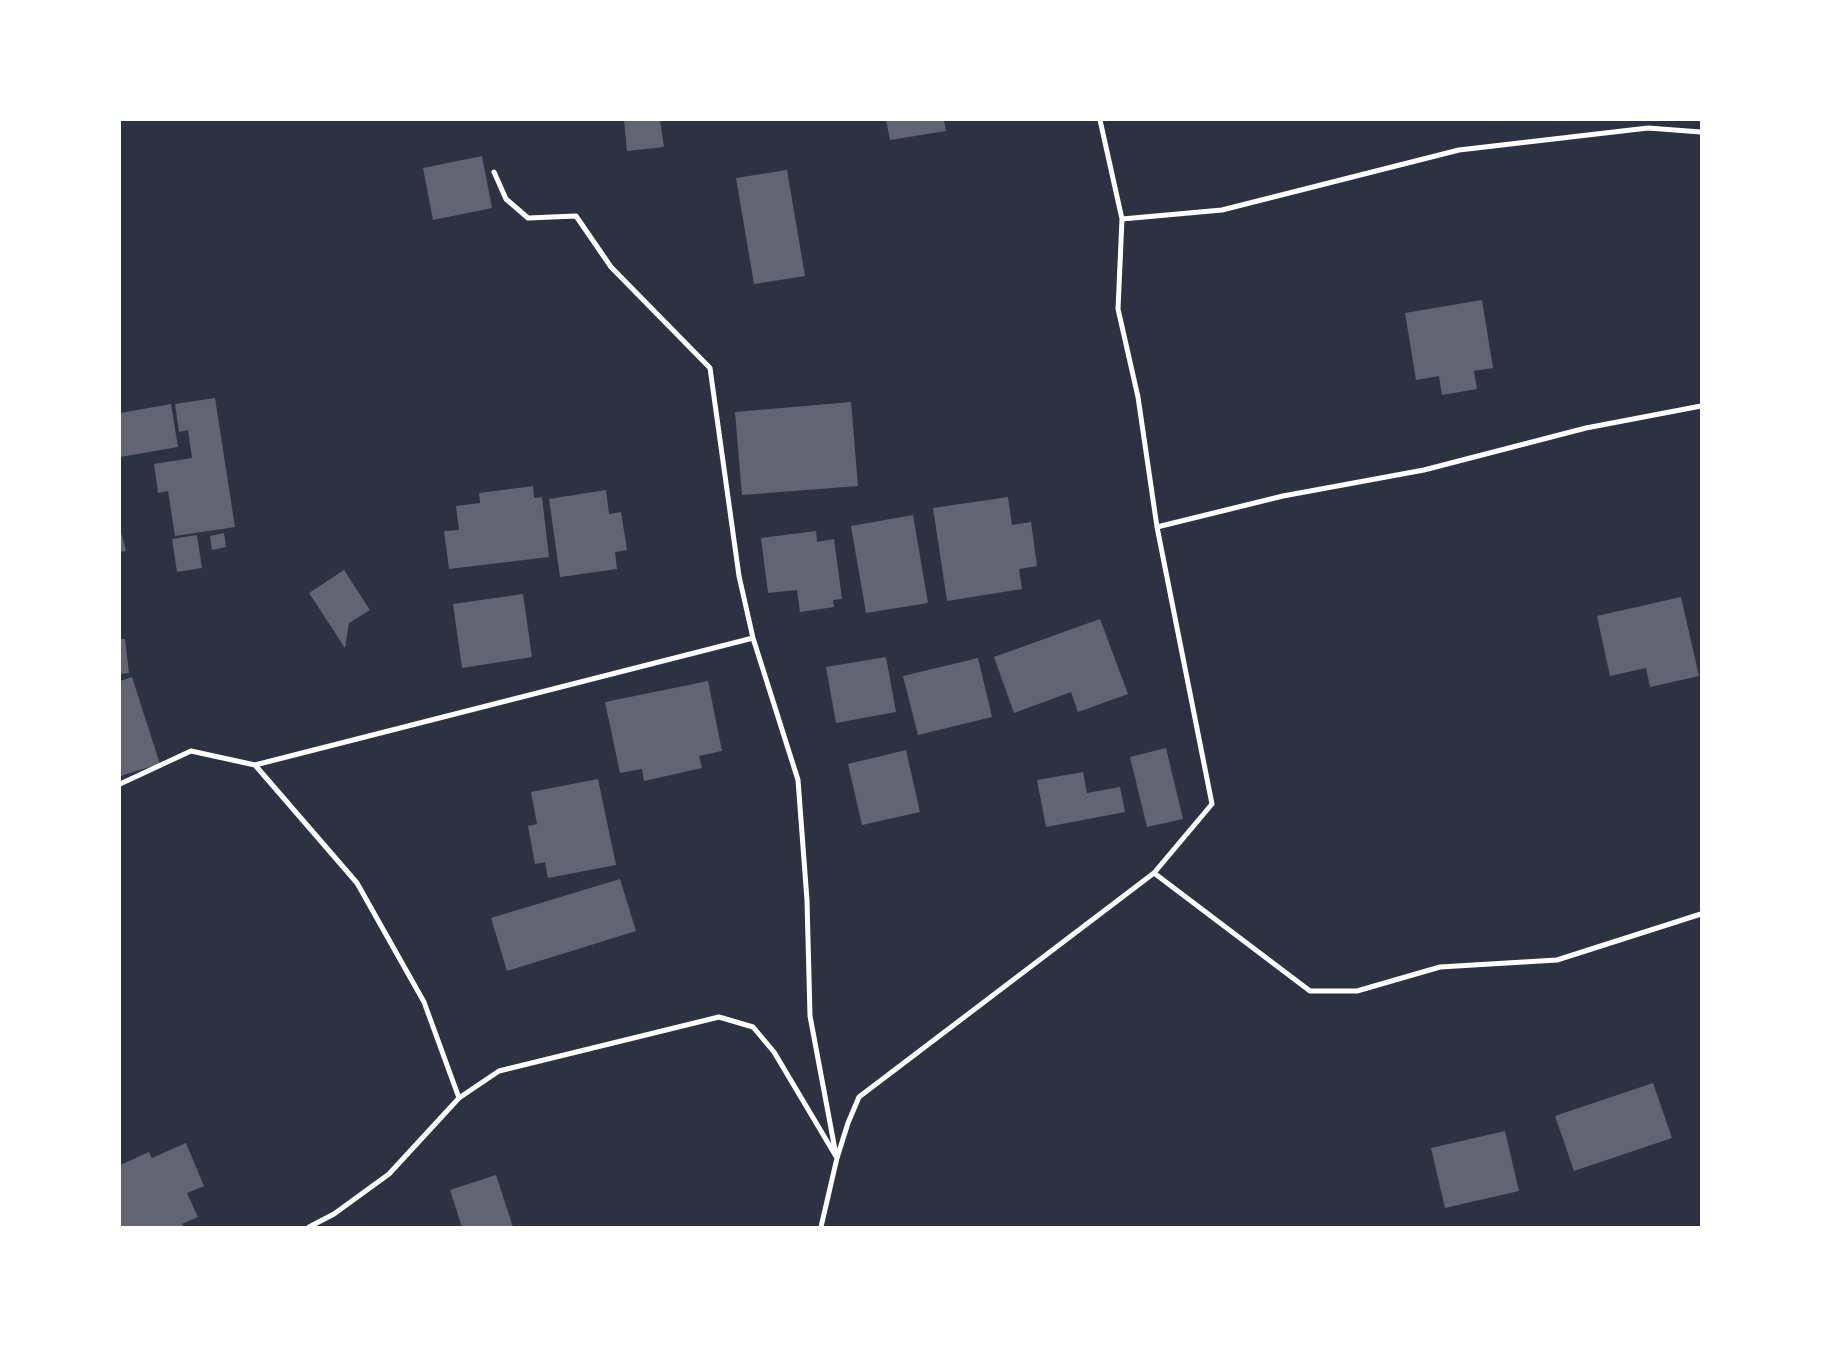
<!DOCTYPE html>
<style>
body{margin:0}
#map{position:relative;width:1821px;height:1347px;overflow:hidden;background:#2d3142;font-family:"Exo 2",sans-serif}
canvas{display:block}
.frame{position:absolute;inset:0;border:121px solid #fff;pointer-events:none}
</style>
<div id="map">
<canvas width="1821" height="1347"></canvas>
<div class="frame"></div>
</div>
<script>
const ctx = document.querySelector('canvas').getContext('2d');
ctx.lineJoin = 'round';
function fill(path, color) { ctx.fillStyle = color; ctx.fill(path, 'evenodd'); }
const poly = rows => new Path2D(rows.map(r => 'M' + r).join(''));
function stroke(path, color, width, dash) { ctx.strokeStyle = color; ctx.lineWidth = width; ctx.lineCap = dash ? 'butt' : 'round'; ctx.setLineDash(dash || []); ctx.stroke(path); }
fill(poly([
 [624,120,660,120,664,147,627,151],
 [886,120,944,120,946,131,890,140],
 [482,156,492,208,433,220,423,168],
 [787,170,805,276,754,284,736,178],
 [1482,300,1493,368,1474,371,1477,389,1442,395,1439,376,1416,380,1405,313],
 [215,398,235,527,175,536,168,491,158,493,154,464,192,458,188,430,179,432,175,404],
 [851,402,858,486,742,495,735,412],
 [171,404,178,447,120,457,120,413],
 [533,486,534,498,542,497,549,557,449,569,444,531,459,530,456,506,480,503,479,493],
 [606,490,609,514,621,512,627,550,615,552,617,569,560,577,549,499],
 [1008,497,1012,525,1031,522,1037,566,1019,569,1022,589,947,601,933,508],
 [913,515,928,603,866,613,851,526],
 [120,528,126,551,120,552],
 [816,531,817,542,834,539,842,599,833,600,834,607,800,612,797,590,768,593,761,538],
 [224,533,226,547,212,550,210,536],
 [197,535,202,568,177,572,172,539],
 [344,570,370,610,349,623,345,648,309,593],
 [523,594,532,657,462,668,453,604],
 [1681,597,1699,676,1650,687,1646,668,1610,676,1597,616],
 [1100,619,1128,694,1078,712,1071,692,1014,713,994,657],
 [120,639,125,639,129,673,120,674],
 [886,657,896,712,836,723,826,667],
 [978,658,992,717,918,735,903,676],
 [132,677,160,764,120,776,120,681],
 [708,681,722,751,699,756,702,768,644,781,642,769,620,773,605,702],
 [1166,748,1183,819,1147,827,1130,757],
 [906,750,920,812,862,825,848,764],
 [1083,772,1087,793,1120,787,1125,812,1046,827,1037,780],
 [598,779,616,865,548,878,545,862,535,864,528,826,537,824,531,792],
 [620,879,636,931,507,971,491,918],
 [1653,1083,1672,1138,1574,1171,1555,1116],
 [1505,1131,1519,1191,1445,1208,1431,1148],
 [186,1143,204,1186,187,1193,198,1217,182,1224,184,1227,120,1227,120,1165,149,1152,152,1158],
 [496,1175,513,1227,462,1227,450,1190]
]), '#626471');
stroke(poly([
 [1122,219,1222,210,1459,150,1648,128,1701,132],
 [1157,527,1283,496,1424,470,1586,428,1701,406],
 [753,638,798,780,807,900,810,1016,836,1155],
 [255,765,753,638,739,576,710,368,611,267,576,216,528,218,506,199,494,172],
 [120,784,191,751,255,765,357,883,424,1002,459,1098],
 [1154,873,1310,991,1357,991,1440,967,1557,960,1701,914],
 [309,1227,334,1214,389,1174,459,1098,499,1071,719,1017,753,1027,774,1052,837,1158],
 [821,1227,837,1158,848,1123,859,1097,1154,873,1212,804,1157,527,1138,397,1118,309,1122,219,1100,120]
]), '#fff', 5);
</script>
